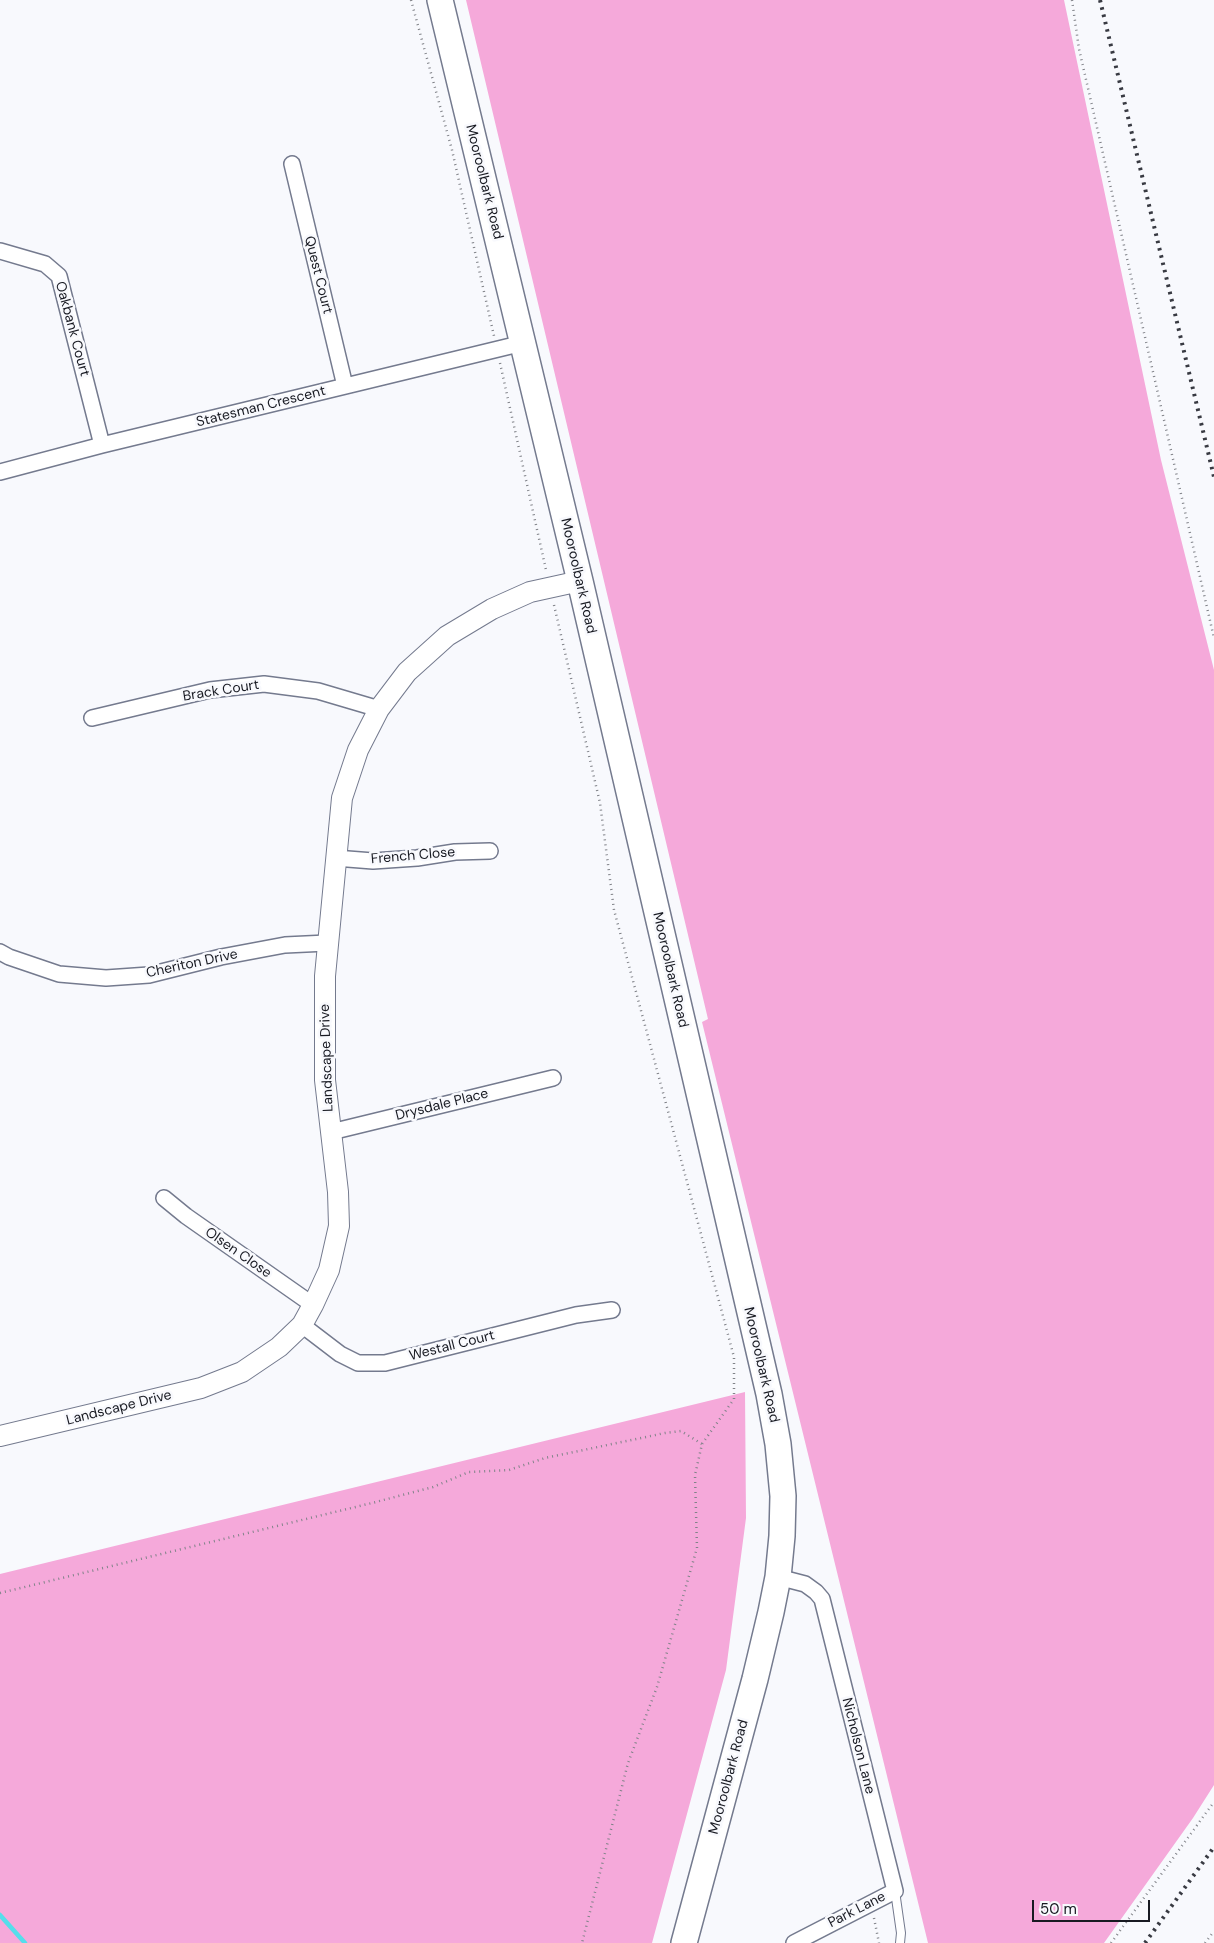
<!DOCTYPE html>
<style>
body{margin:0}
#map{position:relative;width:1214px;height:1943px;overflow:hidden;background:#f8f9fd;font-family:"DM Sans",sans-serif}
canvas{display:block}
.scale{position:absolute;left:1032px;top:1900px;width:118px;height:22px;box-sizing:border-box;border:2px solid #181a22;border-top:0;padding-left:6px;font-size:15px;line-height:18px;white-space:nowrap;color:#181a22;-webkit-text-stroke:4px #f8f9fd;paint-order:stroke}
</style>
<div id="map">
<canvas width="1214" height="1943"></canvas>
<div class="scale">50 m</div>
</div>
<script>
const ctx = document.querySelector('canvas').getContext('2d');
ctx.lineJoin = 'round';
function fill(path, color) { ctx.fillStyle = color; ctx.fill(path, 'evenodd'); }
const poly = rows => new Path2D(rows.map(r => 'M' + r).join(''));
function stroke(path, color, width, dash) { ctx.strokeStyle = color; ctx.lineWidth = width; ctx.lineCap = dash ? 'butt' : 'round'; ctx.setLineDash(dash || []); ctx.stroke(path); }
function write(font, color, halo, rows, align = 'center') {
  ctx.font = font + ' "DM Sans",sans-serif'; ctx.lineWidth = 5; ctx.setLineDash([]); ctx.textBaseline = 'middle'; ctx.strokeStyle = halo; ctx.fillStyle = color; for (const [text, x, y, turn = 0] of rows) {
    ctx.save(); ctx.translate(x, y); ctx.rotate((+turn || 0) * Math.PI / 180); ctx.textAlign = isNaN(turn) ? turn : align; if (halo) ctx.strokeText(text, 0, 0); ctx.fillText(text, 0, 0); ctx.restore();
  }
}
fill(poly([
 [466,0,1064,0,1161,460,1214,670,1214,1785,1193,1818,1104,1943,928,1943,702,1022,708,1019],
 [745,1392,746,1518,726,1670,652,1943,0,1943,0,1574]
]), '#f5a9da');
stroke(poly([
 [0,1915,25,1943]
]), '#55deeb', 4.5);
const service = poly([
 [895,1891,901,1933,900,1943]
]);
const minor = poly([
 [292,164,345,386],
 [0,251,45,264,59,276,102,445],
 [0,472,102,445,523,343],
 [92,718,210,690,264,684,318,691,379,709],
 [335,858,373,861,417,858,455,852,490,851],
 [0,952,9,957,59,974,106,978,149,975,221,957,285,945,327,943],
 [331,1132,553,1078],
 [164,1198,186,1216,313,1305],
 [302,1325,340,1354,358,1363,385,1363,576,1315,612,1310],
 [778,1577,805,1584,816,1592,822,1599,895,1891,794,1943]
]);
const tertiary = poly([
 [0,1436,201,1388,242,1372,279,1347,302,1325,313,1305,329,1270,339,1226,338,1192,325,1080,325,976,342,798,358,750,379,709,407,672,447,636,492,609,530,592,580,581]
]);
const primary = poly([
 [440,0,580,581,769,1394,778,1444,783,1496,782,1536,778,1577,771,1612,755,1679,684,1943]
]);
stroke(service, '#747a8e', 10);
stroke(minor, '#747a8e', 18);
stroke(tertiary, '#747a8e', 22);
stroke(primary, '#747a8e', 28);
stroke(poly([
 [411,0,452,150,494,336],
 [1072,0,1079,49,1214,638],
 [500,363,546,570],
 [554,605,600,803,614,910,734,1357,734,1399,702,1444,695,1475,697,1548,657,1687,628,1763,582,1943],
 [0,1593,372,1503,433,1487,469,1472,509,1470,545,1458,665,1433,681,1431,702,1444],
 [874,1918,879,1943],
 [1111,1943,1214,1802],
 [1205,1943,1214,1931]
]), '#818389', 2.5, [1, 4]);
stroke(service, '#fff', 8);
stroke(minor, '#fff', 15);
stroke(tertiary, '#fff', 20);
stroke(primary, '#fff', 25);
stroke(poly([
 [1100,0,1214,477],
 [1145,1943,1214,1847]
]), '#383a42', 4, [2.5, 5]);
write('14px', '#181a22', '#f8f9fd', [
 ["Mooroolbark Road",484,182,76],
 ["Quest Court",318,275,76],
 ["Oakbank Court",72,329,75],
 ["Statesman Crescent",261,407,-14],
 ["Mooroolbark Road",578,576,77],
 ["Brack Court",221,691,-9],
 ["French Close",413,856,-5],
 ["Cheriton Drive",192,964,-12],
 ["Mooroolbark Road",670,970,77],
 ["Landscape Drive",327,1058,-92],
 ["Drysdale Place",442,1105,-14],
 ["Olsen Close",238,1253,35],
 ["Westall Court",452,1346,-14],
 ["Mooroolbark Road",761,1365,77],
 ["Landscape Drive",119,1408,-14],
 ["Nicholson Lane",858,1746,76],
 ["Mooroolbark Road",729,1777,-75],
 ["Park Lane",857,1910,-27]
]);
</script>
